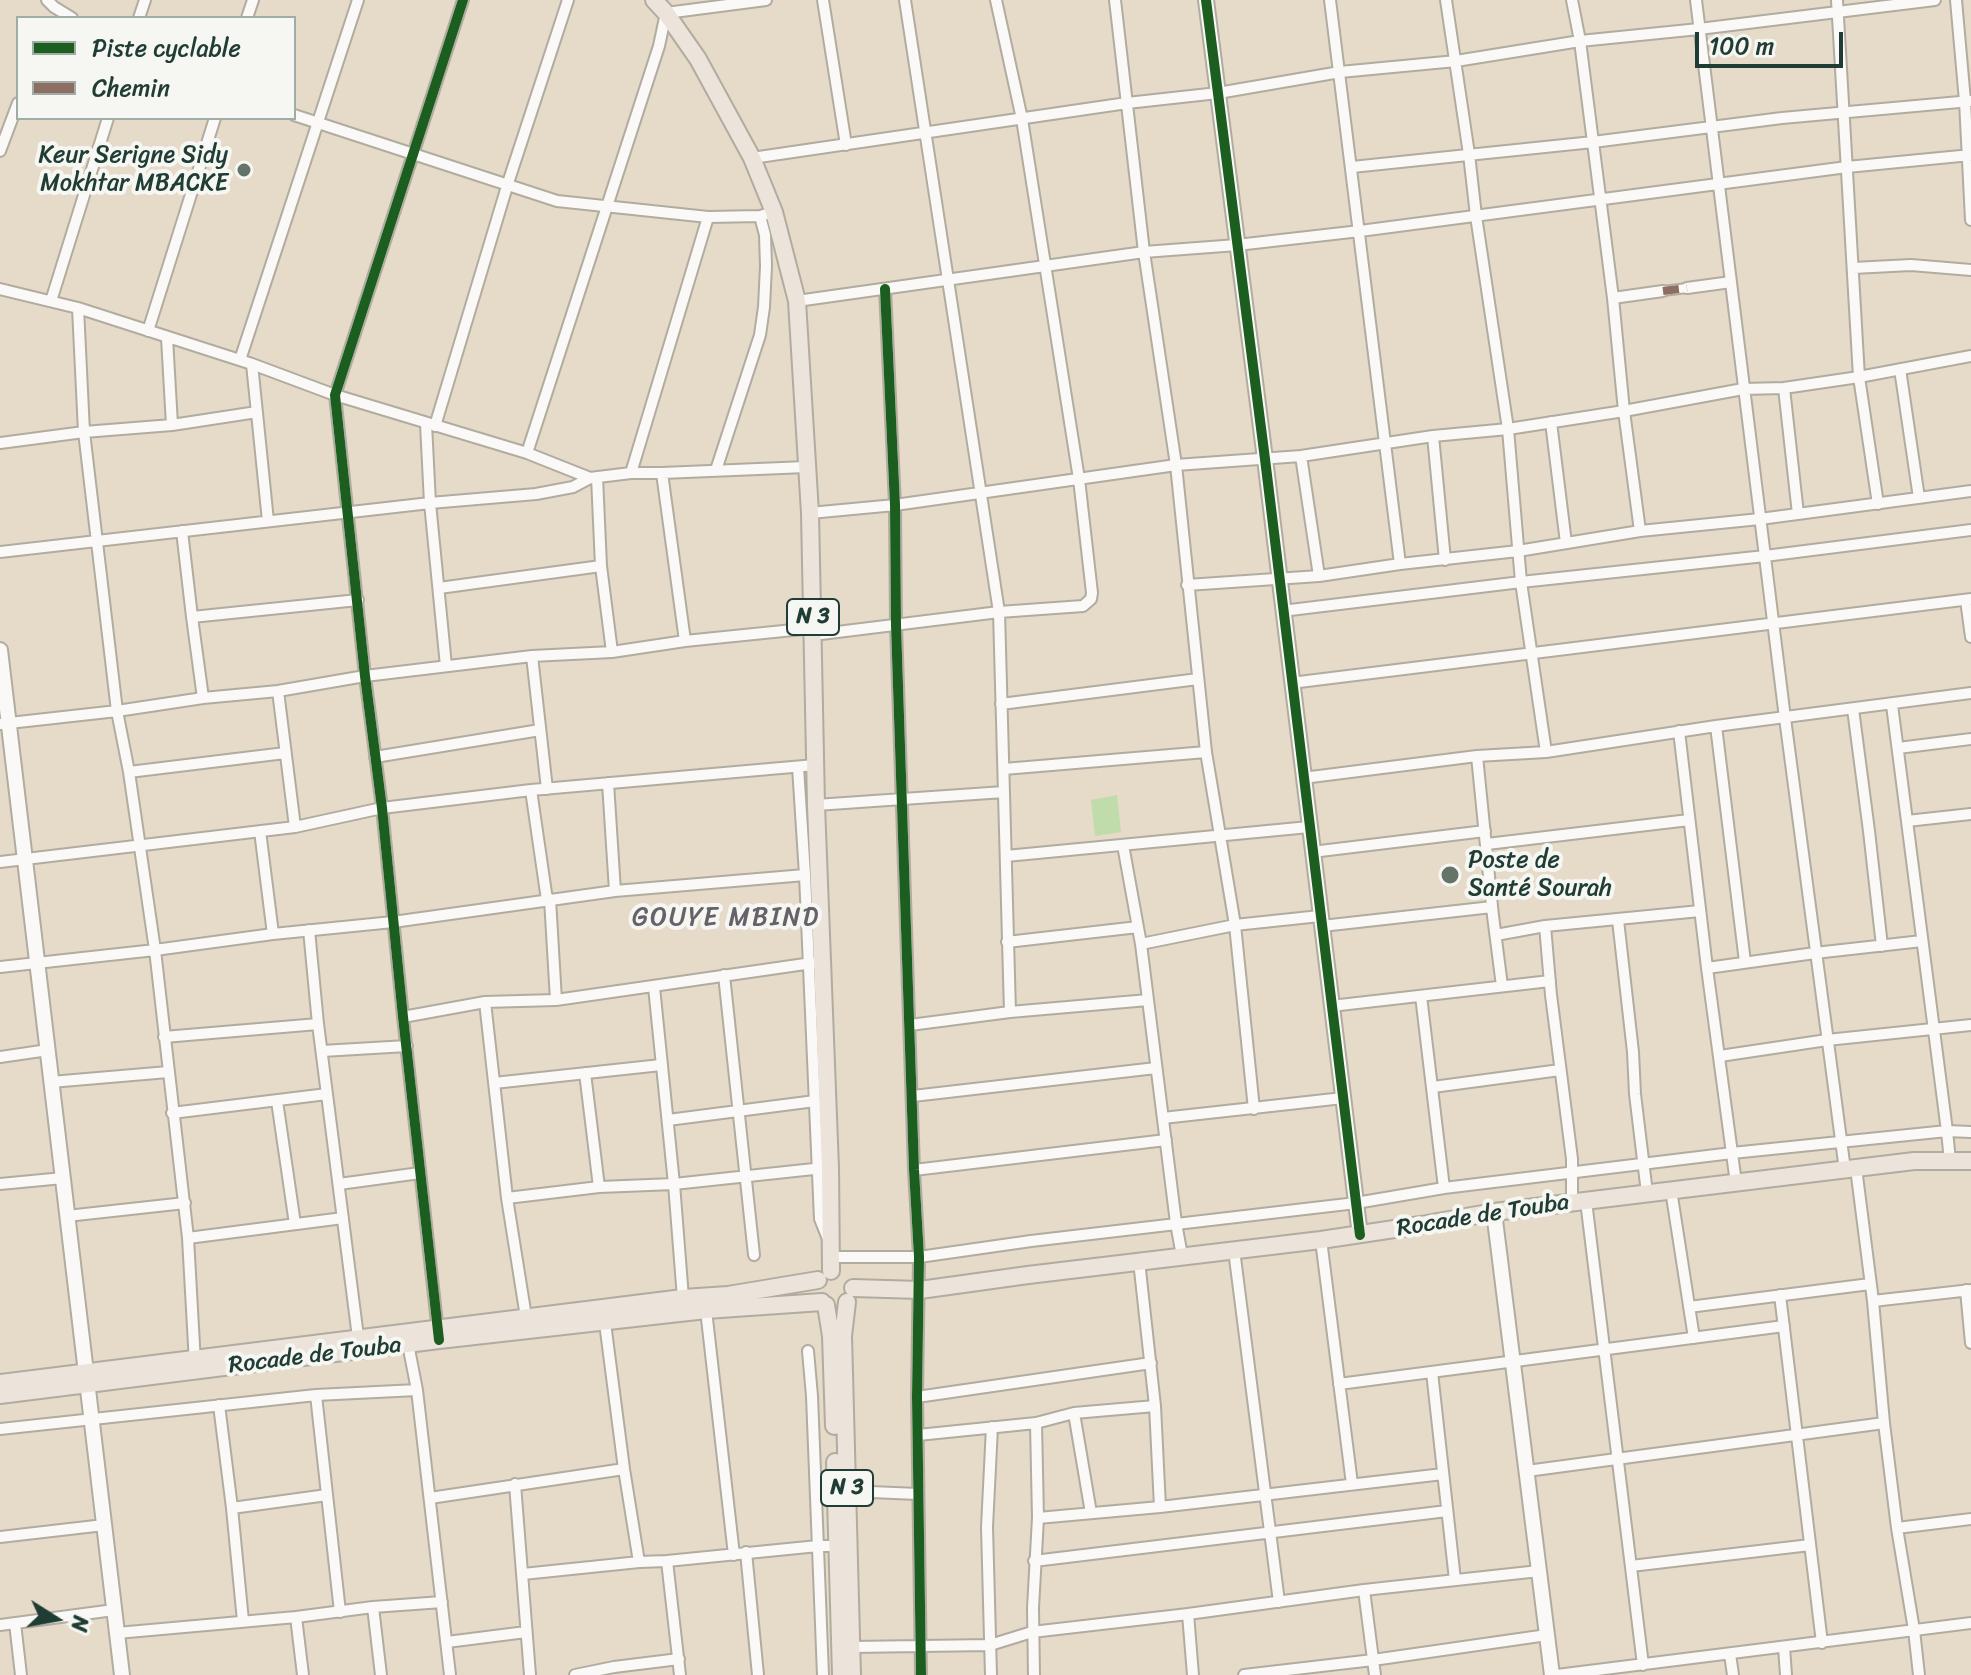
<!DOCTYPE html>
<meta charset="utf-8">
<style>
body{margin:0}
#map{position:relative;width:1971px;height:1675px;overflow:hidden;background:#e6dac9;font-family:Sriracha,sans-serif}
canvas{display:block}
.legend{position:absolute;left:16px;top:16px;width:280px;height:104px;box-sizing:border-box;background:#f6f6f2;border:2px solid #a0aca6;margin:0;padding:10px 14px;list-style:none;font-size:24px;color:#1f3d34}
.legend li{display:flex;align-items:center;gap:16px;height:40px}
.legend b{width:40px;border:2px solid #a0aca6}
.north{position:absolute;left:16px;top:1579px;width:80px;height:80px;-webkit-text-stroke:6px #f6f6f2;paint-order:stroke;rotate:101deg;font-size:22px;font-weight:700;line-height:32px;text-align:center;color:#1f3d34}
.north::after{content:'';display:block;margin:auto;width:28px;height:36px;background:#1f3d34;clip-path:polygon(50% 0,100% 100%,50% 72%,0 100%)}
.scale{position:absolute;left:1695px;top:32px;width:148px;height:36px;box-sizing:border-box;border:4px solid #1f3d34;border-top:0;padding-left:10px;font-size:24px;line-height:28px;white-space:nowrap;color:#1f3d34;-webkit-text-stroke:6px #f6f6f2;paint-order:stroke}
</style>
<div id="map">
<canvas width="1971" height="1675"></canvas>
<ul class="legend">
<li><b style="height:10px;background:#1b5e20"></b>Piste cyclable</li>
<li><b style="height:10px;background:#8d6e63"></b>Chemin</li>
</ul>
<div class="north">N</div>
<div class="scale">100 m</div>
</div>
<script>
const ctx = document.querySelector('canvas').getContext('2d');
ctx.lineJoin = 'round';
function fill(path, color) { ctx.fillStyle = color; ctx.fill(path, 'evenodd'); }
const poly = rows => new Path2D(rows.map(r => 'M' + r).join(''));
function stroke(path, color, width, dash) { ctx.strokeStyle = color; ctx.lineWidth = width; ctx.lineCap = dash ? 'butt' : 'round'; ctx.setLineDash(dash || []); ctx.stroke(path); }
function write(font, color, halo, rows, align = 'center') {
  ctx.font = font + ' Sriracha,sans-serif'; ctx.lineWidth = 8; ctx.setLineDash([]); ctx.textBaseline = 'middle'; ctx.strokeStyle = halo; ctx.fillStyle = color; for (const [text, x, y, turn = 0] of rows) {
    ctx.save(); ctx.translate(x, y); ctx.rotate((+turn || 0) * Math.PI / 180); ctx.textAlign = isNaN(turn) ? turn : align; if (halo) ctx.strokeText(text, 0, 0); ctx.fillText(text, 0, 0); ctx.restore();
  }
}
fill(poly([
 [1117,795,1121,832,1095,836,1091,800]
]), '#c0dcab');
const pedestrian = poly([
 [1663,291,1687,288]
]);
const minor = poly([
 [47,0,54,7,72,18],
 [823,0,846,145],
 [905,0,999,612,1010,1012],
 [1115,0,1144,252,1176,465,1206,752,1235,925,1254,1109],
 [1330,0,1400,564],
 [1446,0,1469,154,1476,216,1508,429,1521,582,1546,752],
 [1572,0,1580,41,1613,298,1624,411,1640,531],
 [1696,0,1785,718,1845,1170],
 [1837,0,1859,377,1878,504],
 [1956,0,1965,101,1971,220],
 [139,18,145,0],
 [247,18,253,0],
 [294,115,557,201,708,217,760,216,774,212],
 [0,151,18,103],
 [752,158,1127,103,1218,93,1340,72,1456,61,1580,41,1699,29,1935,0],
 [1352,167,1593,142,1782,118,1971,101],
 [1853,268,1911,265,1971,270],
 [1687,288,1731,282],
 [0,289,78,308,252,364,335,395,527,453,590,478],
 [885,289,895,505,896,625,914,1170,919,1257,917,1397,921,1675],
 [1613,298,1663,291],
 [51,301,108,118],
 [797,301,1144,252,1237,245,1360,231,1847,167,1971,155],
 [78,308,84,432,117,711,129,772,155,950,188,1238,195,1363],
 [148,331,215,118],
 [167,338,172,425],
 [240,360,358,0],
 [252,364,268,521],
 [1900,369,1919,498],
 [1784,388,1798,514],
 [1551,422,1566,543],
 [426,424,430,503,446,666],
 [435,426,508,183,568,0],
 [1433,436,1445,560],
 [0,443,84,432,172,425,257,412],
 [527,453,659,46,666,13,766,0],
 [1301,456,1319,576],
 [716,470,760,335,764,307,766,266,765,235,760,216],
 [631,473,708,217],
 [662,473,685,641],
 [597,477,601,566,612,652],
 [810,513,895,505,1176,465,1301,456,1433,436,1508,429,1624,411,1743,389,1784,388,1859,377,1971,356],
 [182,531,192,617,203,698],
 [0,552,430,503,536,494,573,487,590,478,631,473,662,473,806,467],
 [1187,585,1319,576,1400,564,1518,551,1640,531,1760,519,1971,491],
 [439,588,601,566],
 [1966,600,1971,637],
 [1282,611,1521,582,1765,556,1971,530],
 [192,617,358,600],
 [813,635,999,612,1083,606,1091,599,1092,593,1079,479,1022,119,996,0],
 [532,656,547,789],
 [1291,683,1971,599],
 [278,691,295,827],
 [1001,704,1198,679],
 [1892,705,1947,1131,1950,1161],
 [1853,709,1869,831,1882,946],
 [0,724,117,711,203,698,278,691,365,676,532,656,612,652,685,641,813,628],
 [1716,726,1745,962],
 [1679,731,1707,968,1736,1183],
 [1898,748,1971,739],
 [1477,756,1493,916,1502,986],
 [375,757,540,730],
 [798,767,805,875,820,1219,828,1239],
 [1004,769,1206,752],
 [129,772,285,753],
 [1303,778,1477,756,1546,752,1716,726,1971,693],
 [608,783,615,891],
 [531,790,547,900],
 [816,805,1004,792],
 [1907,821,1971,814],
 [260,831,273,934],
 [1487,844,1689,820],
 [1123,845,1141,944,1176,1223,1182,1256],
 [1312,852,1485,831],
 [1006,856,1309,827],
 [0,862,295,827,382,808,531,790,815,765],
 [550,899,556,1000],
 [1618,920,1633,1052,1635,1094,1647,1193],
 [1322,926,1492,907],
 [1545,926,1551,995,1572,1159,1572,1202],
 [309,930,318,1024,358,1337],
 [1496,935,1545,926,1700,911],
 [1007,942,1138,927],
 [1141,944,1235,925,1320,916],
 [0,967,155,950,273,934,393,922,615,891,805,875],
 [1707,968,1815,953,1922,941],
 [724,975,754,1255],
 [654,987,674,1184,683,1298],
 [1421,996,1444,1188],
 [485,1002,507,1198,526,1317],
 [1331,1006,1550,981],
 [403,1017,485,1002,556,1000,812,963],
 [910,1025,1010,1012,1148,1000],
 [164,1037,318,1024],
 [322,1051,407,1046],
 [1720,1056,1827,1040,1971,1025],
 [0,1057,48,1050],
 [585,1073,599,1187],
 [51,1082,168,1072],
 [494,1083,661,1065],
 [1433,1087,1560,1070],
 [913,1096,1156,1068],
 [277,1101,295,1224],
 [172,1113,327,1094],
 [1163,1118,1343,1098],
 [668,1120,815,1101],
 [1856,1168,1873,1301,1884,1423,1897,1528,1914,1630,1919,1675],
 [914,1170,1166,1140],
 [0,1184,63,1178],
 [339,1184,420,1173],
 [1671,1190,1694,1338],
 [507,1198,599,1187,674,1184,823,1168],
 [1586,1201,1643,1665],
 [67,1216,185,1203],
 [188,1238,343,1218],
 [1321,1240,1352,1484],
 [1234,1250,1279,1602],
 [831,1257,919,1257,1031,1241,1356,1203,1444,1188,1732,1153,1947,1131,1971,1132],
 [1139,1261,1155,1406,1160,1507],
 [1966,1290,1971,1343],
 [1780,1295,1822,1643],
 [1873,1301,1971,1290],
 [1689,1307,1870,1284],
 [706,1310,734,1555],
 [605,1323,624,1469,639,1562],
 [438,1332,403,1017,382,808,365,676,335,395,463,0],
 [408,1344,417,1390,450,1675],
 [808,1351,812,1396,823,1675],
 [1432,1372,1455,1580],
 [1339,1384,1784,1326],
 [316,1395,340,1612],
 [917,1397,1151,1363],
 [219,1405,232,1508,243,1621],
 [1074,1413,1091,1513],
 [0,1429,316,1395,417,1390],
 [918,1435,1036,1423,1074,1413,1155,1406],
 [1527,1471,1884,1423],
 [515,1484,530,1675],
 [847,1491,918,1494],
 [430,1498,624,1469],
 [232,1508,327,1495],
 [1038,1518,1160,1507,1443,1474],
 [1897,1528,1971,1519],
 [0,1537,104,1525],
 [746,1552,758,1675],
 [667,1561,680,1675],
 [1034,1561,1447,1511],
 [1631,1566,1810,1545],
 [523,1574,639,1562,667,1561,818,1546,837,1546],
 [1364,1590,1375,1675],
 [373,1607,381,1675],
 [1188,1614,1193,1675],
 [296,1617,303,1675],
 [15,1623,21,1675],
 [0,1625,114,1610],
 [117,1633,296,1617,373,1607,442,1602],
 [447,1642,526,1632],
 [851,1647,990,1645,1032,1632,1188,1614,1364,1590,1539,1571],
 [1784,1647,1786,1675],
 [1730,1654,1733,1675],
 [575,1675,614,1667,679,1659],
 [991,1675,987,1527,992,1427],
 [1034,1675,1033,1608,1038,1518,1036,1423],
 [1244,1675,1373,1660,1547,1635],
 [1557,1675,1971,1623]
]);
const tertiary = poly([
 [1206,0,1265,459,1360,1235],
 [0,650,122,1675],
 [1494,1212,1552,1675]
]);
const primary = poly([
 [654,0,666,13,698,59,752,158,774,212,797,301,810,513,816,805,830,1168,831,1271],
 [853,1288,920,1290,1028,1275,1321,1240,1421,1225,1494,1212,1914,1161,1971,1161],
 [847,1302,843,1336,852,1675],
 [826,1305,831,1336,834,1426],
 [0,1383,683,1298,728,1295,818,1280],
 [0,1395,439,1340,706,1310,822,1302],
 [835,1462,841,1675]
]);
stroke(pedestrian, '#b0aca0', 12);
stroke(minor, '#b0aca0', 14);
stroke(tertiary, '#b0aca0', 18);
stroke(primary, '#b0aca0', 20);
stroke(pedestrian, '#fbf9f7', 8);
stroke(minor, '#fbf9f7', 10);
stroke(tertiary, '#fbf9f7', 14);
stroke(primary, '#ece3da', 16);
stroke(poly([
 [1663,291,1687,288]
]), '#8d6e63', 8, [16, 8]);
stroke(poly([
 [1206,0,1265,459,1360,1235],
 [885,289,895,505,896,625,914,1170,919,1257,917,1397,921,1675],
 [439,1340,403,1017,382,808,365,676,335,395,463,0]
]), '#1b5e20', 10);
for (const [x, y, r, color] of [
 [244,170,8,"#657468"],
 [1450,875,10,"#657468"]
]) { const dot = new Path2D(); dot.arc(x, y, r, 0, 2 * Math.PI); ctx.fillStyle = color; ctx.fill(dot); stroke(dot, '#f6f6f2', 3); }
for (const [x, y, w] of [
 [813,617,52],
 [847,1488,52]
]) { const box = new Path2D(); box.roundRect(x - w / 2, y - 18, w, 36, 6); ctx.fillStyle = '#f6f6f2'; ctx.fill(box); stroke(box, '#1f3d34', 2); }
write('bold 22px', '#1f3d34', null, [
 ["N 3",813,617],
 ["N 3",847,1488]
]);
write('24px', '#1f3d34', '#f6f6f2', [
 ["Keur Serigne Sidy",228,156],
 ["Mokhtar MBACKE",228,184],
 ["Poste de",1468,861,"left"],
 ["Santé Sourah",1468,889,"left"]
], 'right');
write('24px', '#1f3d34', '#f6f6f2', [
 ["Rocade de Touba",1483,1216,-9],
 ["Rocade de Touba",315,1356,-7]
]);
ctx.letterSpacing = '2px';
write('26px', '#66626a', '#f6f6f2', [
 ["GOUYE MBIND",726,918]
]);
ctx.letterSpacing = '0px';
</script>
